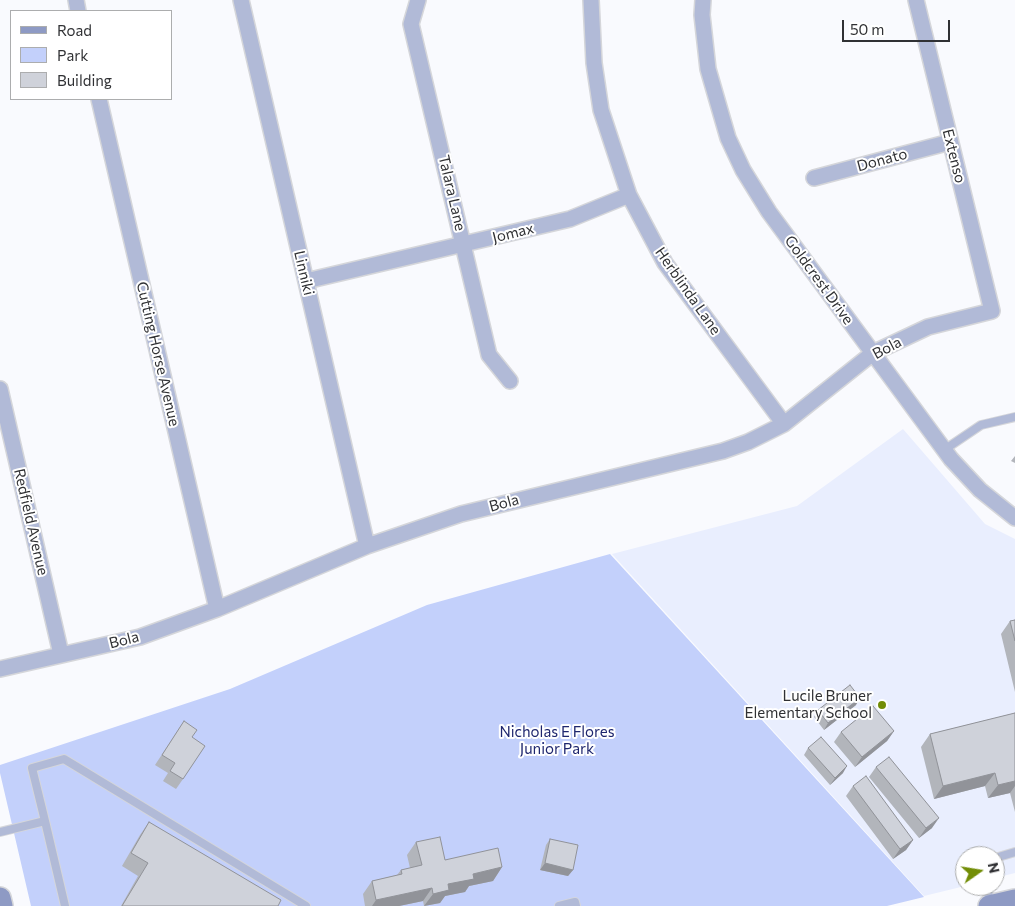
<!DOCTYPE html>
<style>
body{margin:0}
#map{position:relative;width:1015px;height:906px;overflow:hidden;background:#f9fafe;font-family:Commissioner,sans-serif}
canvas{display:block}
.legend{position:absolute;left:10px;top:10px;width:162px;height:90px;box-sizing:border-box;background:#fff;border:1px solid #acadae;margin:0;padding:6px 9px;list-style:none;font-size:15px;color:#303134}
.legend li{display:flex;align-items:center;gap:10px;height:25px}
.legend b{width:25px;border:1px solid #acadae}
.north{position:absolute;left:955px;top:846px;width:50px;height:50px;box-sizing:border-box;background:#fff;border:1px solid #acadae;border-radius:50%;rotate:77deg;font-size:14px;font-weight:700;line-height:20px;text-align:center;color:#303134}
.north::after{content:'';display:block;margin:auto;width:18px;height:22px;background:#728d07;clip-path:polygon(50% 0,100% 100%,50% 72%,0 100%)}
.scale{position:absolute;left:842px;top:20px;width:108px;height:22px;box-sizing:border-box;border:2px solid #303134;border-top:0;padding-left:6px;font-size:15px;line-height:18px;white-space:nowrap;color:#303134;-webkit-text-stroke:4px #fff;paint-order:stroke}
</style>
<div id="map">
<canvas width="1015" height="906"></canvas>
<ul class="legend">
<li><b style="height:6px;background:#8e9ac4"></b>Road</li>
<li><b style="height:14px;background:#c3d0fb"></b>Park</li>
<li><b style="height:14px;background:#cfd2da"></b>Building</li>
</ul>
<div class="north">N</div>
<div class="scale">50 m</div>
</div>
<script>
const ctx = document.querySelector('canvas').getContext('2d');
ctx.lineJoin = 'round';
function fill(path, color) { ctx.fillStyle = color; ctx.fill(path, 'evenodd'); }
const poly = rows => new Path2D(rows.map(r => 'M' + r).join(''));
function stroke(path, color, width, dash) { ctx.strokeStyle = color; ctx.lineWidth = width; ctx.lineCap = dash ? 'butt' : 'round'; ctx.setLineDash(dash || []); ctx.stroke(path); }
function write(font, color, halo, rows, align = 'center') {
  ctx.font = font + ' Commissioner,sans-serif'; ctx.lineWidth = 4; ctx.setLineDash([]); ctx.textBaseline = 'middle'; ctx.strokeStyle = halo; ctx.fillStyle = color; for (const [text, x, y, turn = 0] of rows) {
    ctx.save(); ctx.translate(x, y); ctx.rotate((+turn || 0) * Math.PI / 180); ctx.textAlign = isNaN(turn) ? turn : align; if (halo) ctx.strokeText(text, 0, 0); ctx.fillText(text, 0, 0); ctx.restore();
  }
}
fill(poly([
 [903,429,985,524,1015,539,1015,873,995,878,995,856,965,856,965,886,924,896,612,554,797,506]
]), '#e9eefe');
fill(poly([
 [610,554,924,897,887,906,31,906,0,773,0,765,230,689,427,605]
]), '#c3d0fb');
const lane = poly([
 [944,450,981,425,1015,417],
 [45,821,65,906],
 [0,832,45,821,32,768,64,759,306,906],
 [995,858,1015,852],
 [988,886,989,904],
 [559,906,575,902,576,906]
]);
const street = poly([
 [76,0,78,11],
 [241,0,367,546],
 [418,0,411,24,489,355,510,381],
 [591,0,594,63,601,110,629,195,665,263,784,424],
 [703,0,702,15,708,69,728,138,743,170,769,212,951,459,980,490,1015,518],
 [99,99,217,609],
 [814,178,950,142],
 [306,281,570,219,629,195],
 [0,389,61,654],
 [0,669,140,637,217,609,367,546,461,514,723,451,748,442,784,424,873,353,928,327,992,311,916,0]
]);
const secondary = poly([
 [0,898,2,906],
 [989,906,1015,900]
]);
stroke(lane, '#d5d6da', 10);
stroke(street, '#d5d6da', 18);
stroke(secondary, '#d5d6da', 24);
stroke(lane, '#b1bad7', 8);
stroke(street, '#b1bad7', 15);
stroke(secondary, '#8e9ac4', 21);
fill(poly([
 [1015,456,1015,463,1011,461],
 [1015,620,1015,692,1001,634,1010,621],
 [856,705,824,730,814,717,818,710],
 [1015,713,1015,812,1010,793,988,798,985,786,934,799,921,747,930,734],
 [184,721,192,737,183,779,176,789,163,781,168,773,155,765],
 [894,731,887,741,855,767,834,742,841,732],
 [808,748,843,773,830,785,804,755],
 [876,767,932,828,919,838,869,777],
 [853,786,913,840,906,850,893,859,846,796],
 [149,822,278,906,121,906,138,876,122,866,140,835],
 [550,839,573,870,568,876,540,870,546,845],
 [416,842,445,860,502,867,493,881,469,886,465,892,445,896,440,903,424,906,423,901,399,906,365,906,363,894,372,881,397,875,401,870,410,868,407,855]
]), '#b2b5bb');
fill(poly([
 [860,698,856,705,824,730,828,723],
 [894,731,887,741,855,767,862,757],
 [847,766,843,773,830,785,835,778],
 [995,773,985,786,934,799,943,786],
 [1015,781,1015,786,1010,793,988,798,998,785],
 [939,818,932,828,919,838,926,828],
 [913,840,906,850,893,859,900,849],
 [545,863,573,870,568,876,540,870],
 [502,867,493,881,469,886,465,892,445,896,440,903,424,906,433,894,448,884,473,874],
 [432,888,423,901,399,906,372,906,376,900]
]), '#919399');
const building = poly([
 [1015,620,1015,641,1010,621,1015,620],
 [850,685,860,698,828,723,818,710,850,685],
 [873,706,894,731,862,757,841,732,873,706],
 [1015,713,1015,781,998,785,995,773,943,786,930,734,1015,713],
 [184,721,197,730,192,737,205,746,183,779,170,771,175,763,162,755,184,721],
 [821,737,847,766,835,778,808,748,821,737],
 [889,757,939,818,926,828,876,767,889,757],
 [866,776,913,840,900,849,853,786,866,776],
 [149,822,281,900,278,906,122,906,148,863,131,853,149,822],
 [440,837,445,860,498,848,502,867,473,874,474,879,448,884,449,890,433,894,432,888,376,900,372,881,402,874,401,870,422,865,416,842,440,837],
 [550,839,578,845,573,870,545,863,550,839]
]);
fill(building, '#cfd2da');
stroke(building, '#919399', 1);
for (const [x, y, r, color] of [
 [882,705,5,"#728d07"]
]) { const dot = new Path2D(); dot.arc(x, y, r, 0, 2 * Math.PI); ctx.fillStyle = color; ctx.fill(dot); stroke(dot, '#fff', 2); }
write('15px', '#303134', '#fff', [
 ["Extenso",954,156,76],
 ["Donato",882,160,-15],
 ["Talara Lane",452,193,77],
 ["Jomax",513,233,-14],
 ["Linniki",304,273,77],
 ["Goldcrest Drive",819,280,54],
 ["Herblinda Lane",688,291,55],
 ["Bola",887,348,-28],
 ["Cutting Horse Avenue",158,354,77],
 ["Bola",504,503,-15],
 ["Redfield Avenue",31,522,77],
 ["Bola",124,640,-14]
]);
write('15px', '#303134', '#fff', [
 ["Lucile Bruner",872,696],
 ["Elementary School",872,713]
], 'right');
write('15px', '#1e266e', '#fff', [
 ["Nicholas E Flores",557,732],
 ["Junior Park",557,749]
]);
</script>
